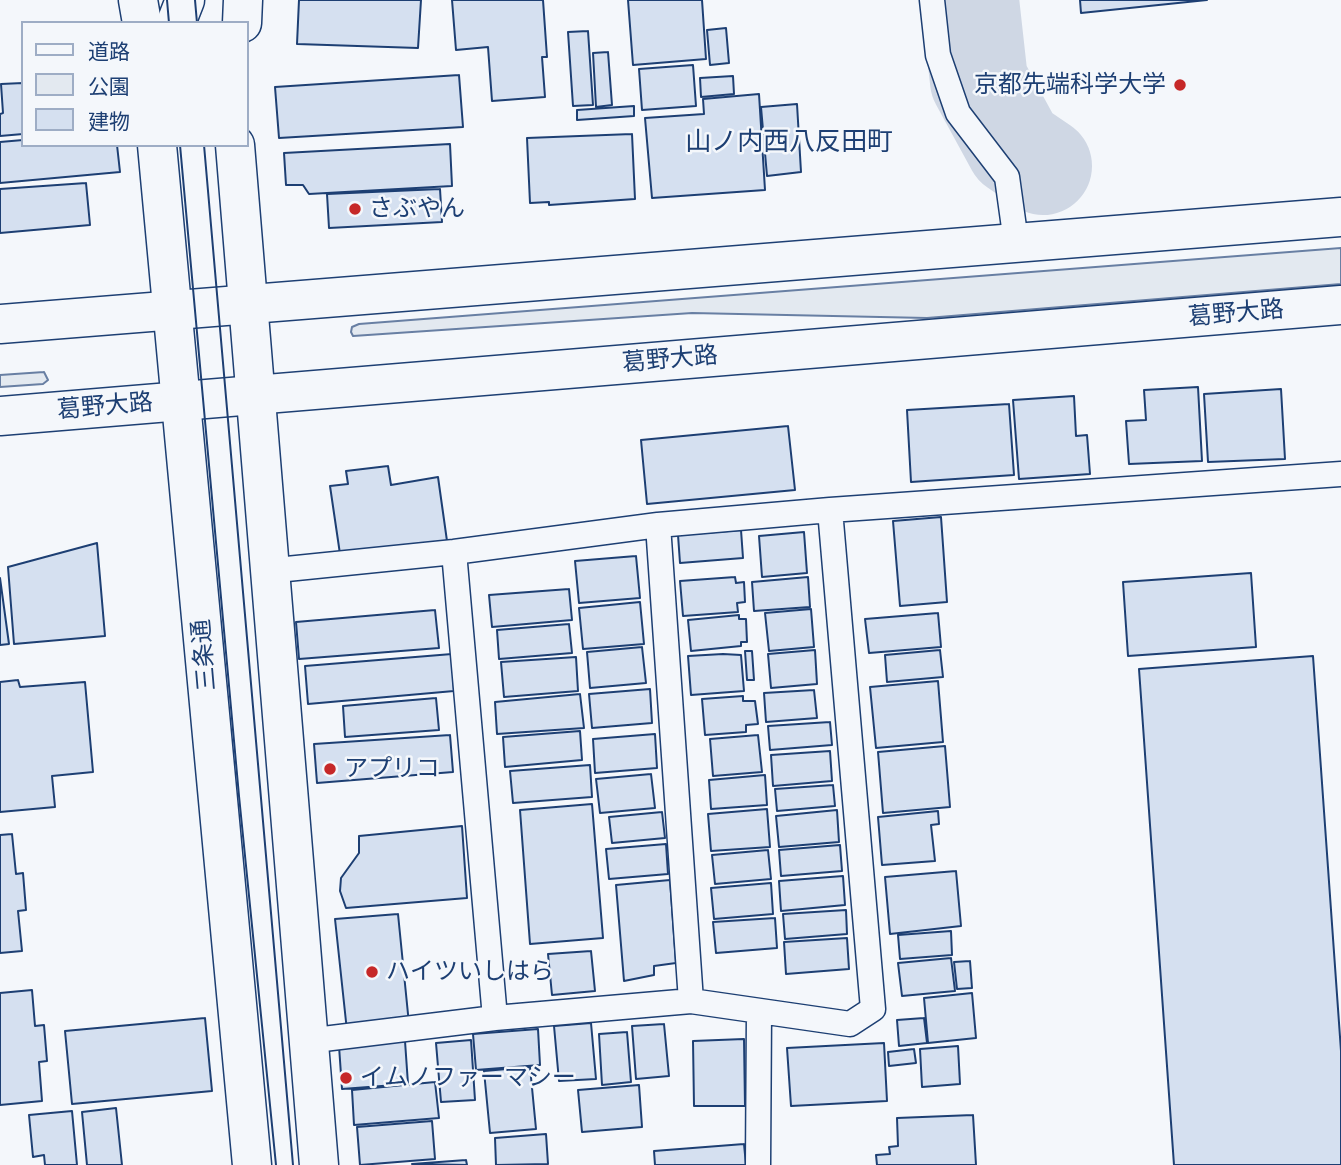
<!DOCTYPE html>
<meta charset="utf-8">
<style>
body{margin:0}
#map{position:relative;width:1341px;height:1165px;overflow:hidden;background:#f4f7fb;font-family:"Space Grotesk","Noto Sans JP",sans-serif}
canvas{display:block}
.legend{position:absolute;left:21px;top:21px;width:228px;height:126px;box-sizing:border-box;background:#f4f7fb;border:2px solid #9eadc5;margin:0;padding:9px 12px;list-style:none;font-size:21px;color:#1d3f73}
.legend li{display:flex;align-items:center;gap:14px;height:35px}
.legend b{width:35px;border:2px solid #9eadc5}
</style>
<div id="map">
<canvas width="1341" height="1165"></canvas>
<ul class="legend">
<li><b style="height:9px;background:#f4f7fb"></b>道路</li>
<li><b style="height:19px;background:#e3e9f0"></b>公園</li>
<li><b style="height:19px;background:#d5e0f0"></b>建物</li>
</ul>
</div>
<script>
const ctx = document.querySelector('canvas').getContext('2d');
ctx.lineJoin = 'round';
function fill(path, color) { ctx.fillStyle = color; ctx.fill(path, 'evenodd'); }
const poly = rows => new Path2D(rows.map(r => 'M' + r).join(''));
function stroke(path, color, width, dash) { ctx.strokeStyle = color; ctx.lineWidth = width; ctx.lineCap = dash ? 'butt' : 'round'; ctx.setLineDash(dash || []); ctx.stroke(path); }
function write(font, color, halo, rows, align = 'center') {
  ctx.font = font + ' "Space Grotesk","Noto Sans JP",sans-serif'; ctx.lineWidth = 5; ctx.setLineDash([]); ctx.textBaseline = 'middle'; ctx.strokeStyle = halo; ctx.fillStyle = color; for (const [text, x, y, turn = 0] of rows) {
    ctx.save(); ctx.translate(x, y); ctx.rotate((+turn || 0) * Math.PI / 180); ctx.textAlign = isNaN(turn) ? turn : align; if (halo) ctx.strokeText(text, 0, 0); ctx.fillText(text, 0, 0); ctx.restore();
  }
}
const green = poly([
 [1341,248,1341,284,927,318,692,313,353,336,351,332,352,327,359,324,1341,248],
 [44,372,48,380,43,384,0,387,0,375,44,372]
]);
fill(green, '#e3e9f0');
stroke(green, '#687fa3', 2);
stroke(poly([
 [970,0,979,81,1015,147,1043,166]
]), '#cfd7e4', 98);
const building = poly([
 [299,0,421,0,418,48,297,44,299,0],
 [452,0,543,0,547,57,542,57,545,97,492,101,488,47,456,50,452,0],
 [628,0,702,0,706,59,633,65,628,0],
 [1080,0,1207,0,1081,13,1080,0],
 [726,28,729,63,710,65,707,30,726,28],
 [588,31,593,105,573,106,568,32,588,31],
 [608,52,612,105,596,107,593,53,608,52],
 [693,65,696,106,642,110,639,69,693,65],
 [459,75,463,127,279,138,275,87,459,75],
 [733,76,734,94,701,97,700,78,733,76],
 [23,83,23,134,0,136,0,114,3,113,1,84,23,83],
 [759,94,765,190,652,198,645,118,704,114,703,99,759,94],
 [797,104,801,172,767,176,761,107,797,104],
 [634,106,634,116,577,120,577,110,634,106],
 [632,134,635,199,549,205,549,202,530,203,527,138,632,134],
 [23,140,23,145,117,145,120,172,0,183,0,142,23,140],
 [450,144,452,186,309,194,303,185,286,185,284,153,450,144],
 [86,183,90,225,0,233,0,189,86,183],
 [440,189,442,222,329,228,327,194,440,189],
 [1198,387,1202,461,1129,464,1126,421,1146,420,1144,390,1198,387],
 [1281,389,1285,459,1208,462,1204,394,1281,389],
 [1074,396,1076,436,1087,435,1090,474,1019,479,1013,400,1074,396],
 [1009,404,1014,475,911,482,907,410,1009,404],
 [788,426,795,490,647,504,641,440,788,426],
 [388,466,391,485,438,477,447,541,340,554,330,486,348,484,346,471,388,466],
 [941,517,947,602,900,606,893,521,941,517],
 [741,530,743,558,680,563,678,535,741,530],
 [804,532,807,573,762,577,759,536,804,532],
 [97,543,105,636,14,644,8,567,97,543],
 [636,556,640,598,579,603,575,561,636,556],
 [1251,573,1256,647,1128,656,1123,582,1251,573],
 [735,577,736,583,744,582,745,602,737,603,738,612,683,616,680,581,735,577],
 [808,577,810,607,754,611,752,582,808,577],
 [0,578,9,644,0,645,0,578],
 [569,589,572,620,492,627,489,595,569,589],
 [640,602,644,644,583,649,579,608,640,602],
 [811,609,814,647,769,651,765,613,811,609],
 [435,610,439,648,299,659,296,622,435,610],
 [938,613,941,647,869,653,865,619,938,613],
 [739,615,739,619,746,619,747,642,741,642,741,646,691,651,688,620,739,615],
 [569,624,572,653,499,659,497,630,569,624],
 [642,647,646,683,590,688,587,652,642,647],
 [815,650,817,684,771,688,768,654,815,650],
 [940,650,943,677,887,682,885,655,940,650],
 [745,651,752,651,754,680,747,680,745,651],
 [452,654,454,691,308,704,305,666,452,654],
 [723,654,741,655,744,691,691,695,688,656,723,654],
 [1313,656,1341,1051,1341,1165,1174,1165,1139,669,1313,656],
 [576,657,578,691,504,697,501,662,576,657],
 [18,680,20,687,85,682,93,772,52,776,55,807,0,812,0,682,18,680],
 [938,681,943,742,876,748,870,687,938,681],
 [650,689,652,723,592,728,589,694,650,689],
 [814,690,817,718,766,722,764,693,814,690],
 [580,694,584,728,497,734,495,702,580,694],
 [743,696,743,701,755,701,758,724,746,725,746,732,705,735,702,699,743,696],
 [436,698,439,730,345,737,343,706,436,698],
 [830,722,832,745,770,750,768,726,830,722],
 [580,731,582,760,505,767,503,737,580,731],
 [655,734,657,768,595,773,593,739,655,734],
 [450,735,453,772,317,783,314,744,450,735],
 [758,735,762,772,713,776,710,739,758,735],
 [945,746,950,807,883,813,878,752,945,746],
 [830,751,832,781,773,786,771,755,830,751],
 [590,765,592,797,513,803,510,771,590,765],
 [651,774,655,808,600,813,596,779,651,774],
 [765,775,767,805,711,809,709,780,765,775],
 [833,785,835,806,777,811,775,789,833,785],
 [592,804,603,938,530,944,520,810,592,804],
 [767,809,770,847,711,851,708,814,767,809],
 [837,810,839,842,779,847,776,816,837,810],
 [938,811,939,824,931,825,935,861,882,865,878,817,938,811],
 [662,812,665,838,612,843,609,817,662,812],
 [462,826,467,898,346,908,340,891,341,878,359,853,359,836,462,826],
 [12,834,16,874,23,873,26,910,18,911,22,951,0,953,0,835,12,834],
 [666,844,668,874,609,879,606,849,666,844],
 [840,845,842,871,781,876,779,850,840,845],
 [768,850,771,879,715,884,712,855,768,850],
 [956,871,961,926,890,934,885,877,956,871],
 [843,876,845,905,781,911,779,881,843,876],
 [670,880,676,963,654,966,654,975,624,981,616,885,670,880],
 [771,883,773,914,714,919,711,888,771,883],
 [846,910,847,934,785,939,783,914,846,910],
 [398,914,409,1024,347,1031,335,919,398,914],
 [775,918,777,948,716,953,713,922,775,918],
 [951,931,952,955,900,959,898,935,951,931],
 [847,938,849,969,786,974,784,942,847,938],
 [591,951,595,991,552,995,548,954,591,951],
 [951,958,955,991,902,996,898,963,951,958],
 [970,961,972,988,957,989,954,962,970,961],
 [32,990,35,1026,44,1025,47,1061,39,1062,42,1101,0,1105,0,993,32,990],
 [972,993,976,1038,928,1043,924,998,972,993],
 [205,1018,212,1091,72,1104,65,1031,205,1018],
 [924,1018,927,1043,899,1046,897,1020,924,1018],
 [591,1023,596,1079,559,1081,554,1026,591,1023],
 [664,1024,669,1076,636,1079,632,1026,664,1024],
 [538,1029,540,1065,476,1070,473,1034,538,1029],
 [627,1032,631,1082,602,1085,599,1034,627,1032],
 [744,1039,745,1106,694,1106,693,1041,744,1039],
 [471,1040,475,1100,441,1102,436,1043,471,1040],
 [405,1041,408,1084,342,1089,339,1046,405,1041],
 [884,1043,887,1101,791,1106,787,1048,884,1043],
 [958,1046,960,1084,922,1087,920,1049,958,1046],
 [914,1049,916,1063,889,1066,888,1052,914,1049],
 [530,1067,536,1129,490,1133,484,1071,530,1067],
 [435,1082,439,1118,354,1125,352,1090,435,1082],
 [639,1085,642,1127,582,1132,578,1090,639,1085],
 [116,1108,122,1165,87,1165,82,1112,116,1108],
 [72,1111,77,1165,45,1165,44,1155,33,1157,29,1115,72,1111],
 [973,1115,976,1165,877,1165,876,1155,890,1154,889,1147,898,1146,897,1118,973,1115],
 [432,1121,435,1159,360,1165,357,1127,432,1121],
 [546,1134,548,1164,496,1165,495,1138,546,1134],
 [744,1144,746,1165,655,1165,654,1151,744,1144],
 [466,1160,467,1165,412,1164,466,1160]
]);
fill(building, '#d5e0f0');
stroke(building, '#1d3f73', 2);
const service = poly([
 [932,0,938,55,958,113,1007,177,1016,242],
 [830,510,1341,474],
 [658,525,691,1001],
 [454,552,495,1018],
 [267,571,454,552,658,525,830,510,873,1009,850,1024,691,1001,495,1018,307,1041],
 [758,1165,759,1012]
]);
const minor = poly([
 [138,0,142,23]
]);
const tertiary = poly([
 [0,324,1341,217],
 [0,416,1341,305]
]);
const secondary = poly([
 [176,23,185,0],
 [242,23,243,0],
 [157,145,252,1165],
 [235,145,319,1165]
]);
stroke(service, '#1d3f73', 27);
stroke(minor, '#1d3f73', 41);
stroke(tertiary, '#1d3f73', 41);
stroke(secondary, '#1d3f73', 41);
stroke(service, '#f4f7fb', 24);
stroke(minor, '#f4f7fb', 38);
stroke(tertiary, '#f4f7fb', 38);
stroke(secondary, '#f4f7fb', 38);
stroke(poly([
 [167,0,169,23],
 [195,0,197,23],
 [180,145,239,796,276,1165],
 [204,145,293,1165]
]), '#1d3f73', 2);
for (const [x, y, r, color] of [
 [1180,85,7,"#c62828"],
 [355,209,7,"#c62828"],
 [330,769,7,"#c62828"],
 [372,972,7,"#c62828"],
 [346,1078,7,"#c62828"]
]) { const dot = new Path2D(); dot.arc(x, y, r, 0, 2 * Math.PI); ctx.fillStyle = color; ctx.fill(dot); stroke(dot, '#f4f7fb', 2.5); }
write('24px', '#1d3f73', '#f4f7fb', [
 ["京都先端科学大学",1166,85,"right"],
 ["さぶやん",369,209],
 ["アプリコ",344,769],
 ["ハイツいしはら",386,972],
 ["イムノファーマシー",360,1078]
], 'left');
write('24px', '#1d3f73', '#f4f7fb', [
 ["葛野大路",1236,314,-5],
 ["葛野大路",670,360,-5],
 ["葛野大路",105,407,-5],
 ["三条通",205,655,-95]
]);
write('26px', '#1d3f73', '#f4f7fb', [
 ["山ノ内西八反田町",789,143]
]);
</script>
